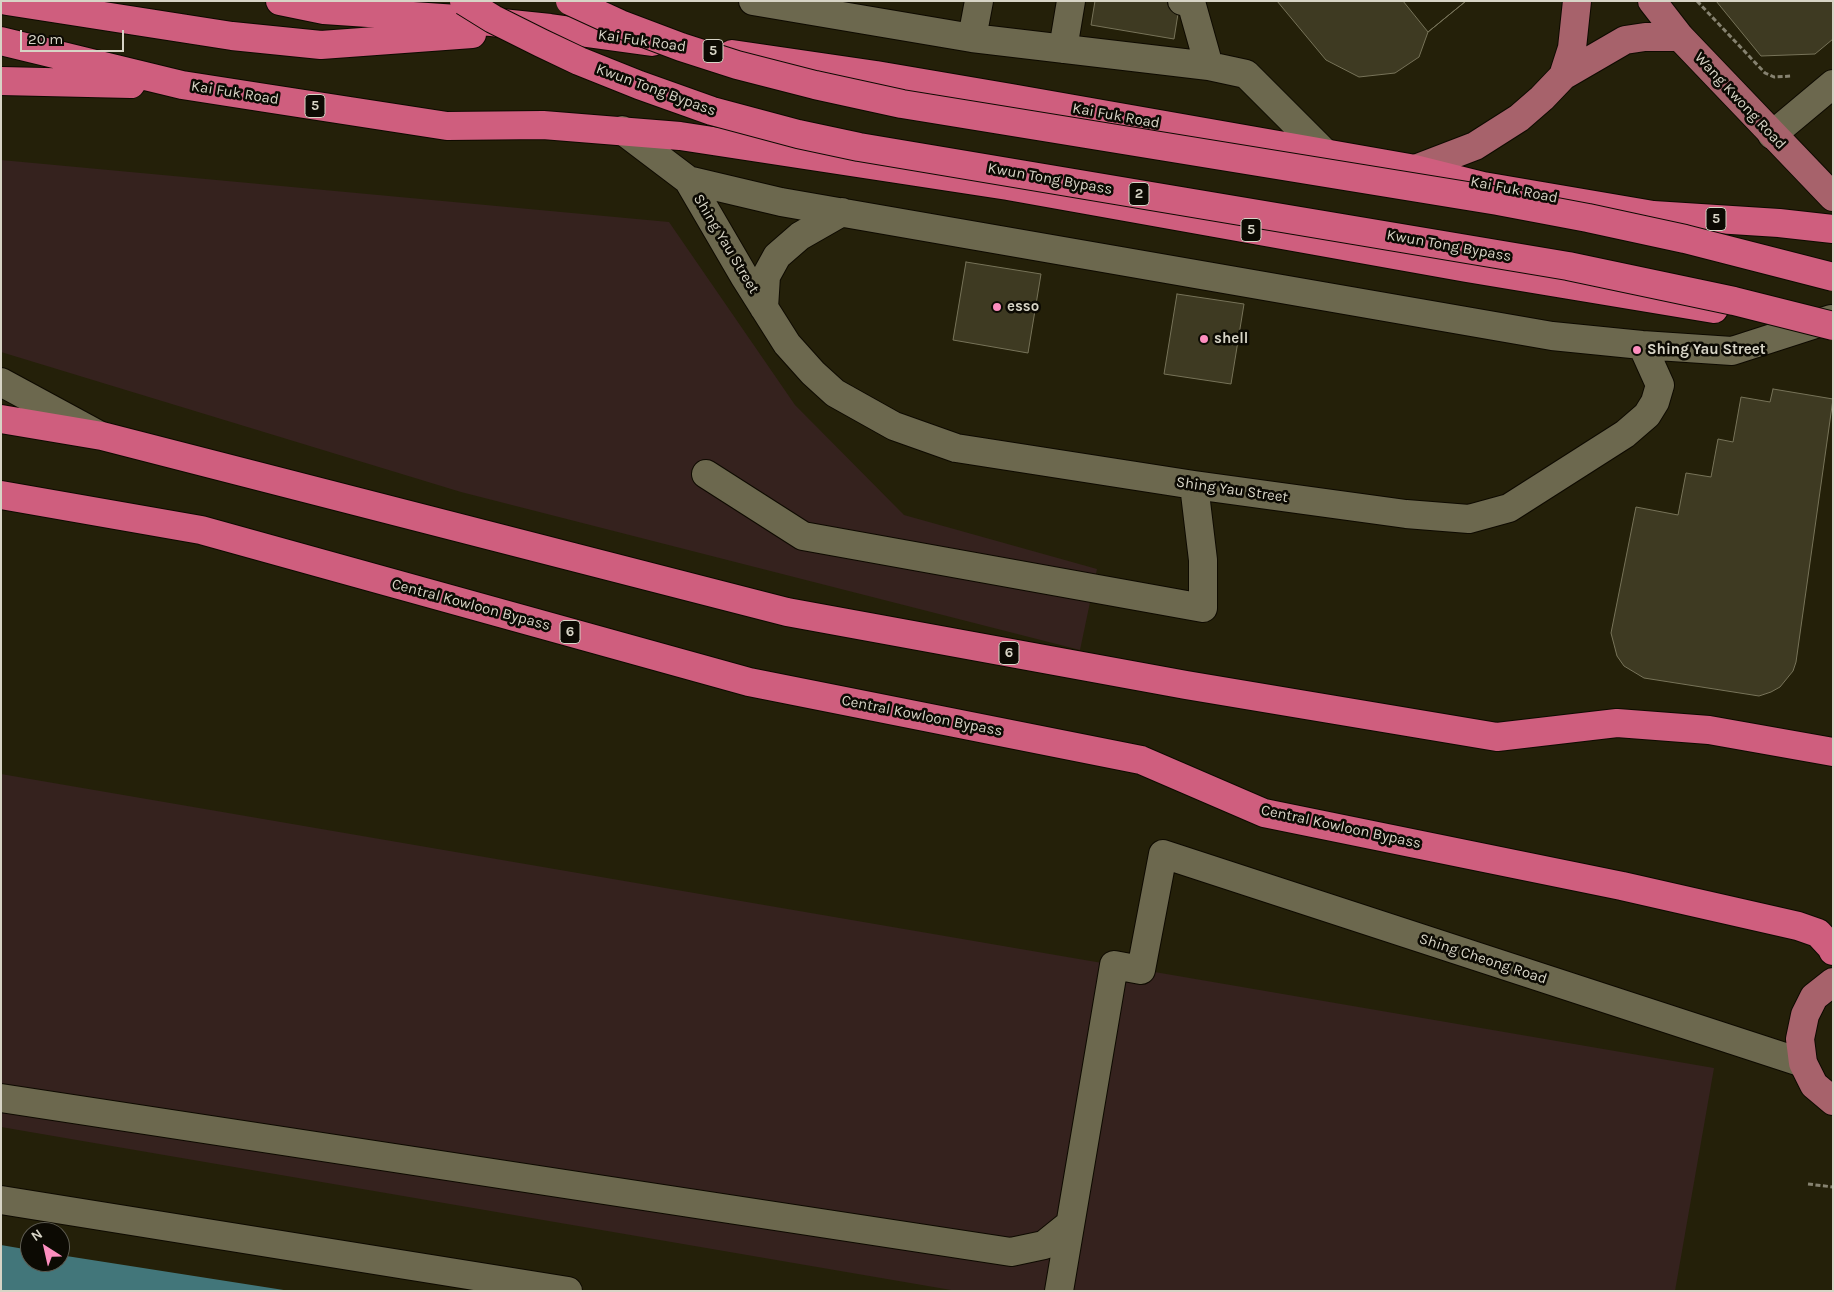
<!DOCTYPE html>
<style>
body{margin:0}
#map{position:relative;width:1834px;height:1292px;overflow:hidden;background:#242009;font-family:Karla,sans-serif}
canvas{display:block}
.frame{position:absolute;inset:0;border:2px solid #d7d4c6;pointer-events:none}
.north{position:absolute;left:20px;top:1222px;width:50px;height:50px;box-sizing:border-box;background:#0c0a03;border:1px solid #5d5b51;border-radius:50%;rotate:325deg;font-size:14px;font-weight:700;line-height:20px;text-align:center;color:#d7d4c6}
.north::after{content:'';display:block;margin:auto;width:18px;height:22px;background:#fd8ebf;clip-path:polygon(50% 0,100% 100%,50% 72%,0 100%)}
.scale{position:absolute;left:20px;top:30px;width:104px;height:22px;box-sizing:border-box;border:2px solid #d7d4c6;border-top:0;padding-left:6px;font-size:15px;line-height:18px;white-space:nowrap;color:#d7d4c6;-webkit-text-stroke:4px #0c0a03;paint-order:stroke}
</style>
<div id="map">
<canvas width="1834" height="1292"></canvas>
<div class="frame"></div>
<div class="north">N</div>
<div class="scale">20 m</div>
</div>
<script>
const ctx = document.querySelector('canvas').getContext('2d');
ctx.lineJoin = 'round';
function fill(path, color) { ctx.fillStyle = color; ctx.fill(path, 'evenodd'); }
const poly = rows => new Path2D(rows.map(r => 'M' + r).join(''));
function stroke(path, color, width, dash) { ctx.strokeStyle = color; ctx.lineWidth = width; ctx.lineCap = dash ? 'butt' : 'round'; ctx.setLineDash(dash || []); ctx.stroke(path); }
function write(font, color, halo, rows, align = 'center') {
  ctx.font = font + ' Karla,sans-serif'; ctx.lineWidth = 5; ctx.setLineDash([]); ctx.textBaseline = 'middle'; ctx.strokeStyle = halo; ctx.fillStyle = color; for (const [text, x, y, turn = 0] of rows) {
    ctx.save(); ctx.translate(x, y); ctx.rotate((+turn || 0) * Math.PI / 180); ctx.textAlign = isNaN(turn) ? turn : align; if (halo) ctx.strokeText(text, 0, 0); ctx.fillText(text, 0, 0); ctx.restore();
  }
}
fill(poly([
 [1,160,669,222,795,405,904,515,1097,569,1080,650,461,492,1,352],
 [1,774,1714,1068,1675,1291,957,1291,1,1127]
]), '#35221e');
fill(poly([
 [1,1245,30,1250,30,1262,60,1262,60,1255,290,1291,1,1291]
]), '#42767a');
const building = poly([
 [1095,1,1180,1,1174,39,1091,25,1095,1],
 [1277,1,1466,1,1428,32,1419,57,1395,73,1359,77,1326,60,1277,1],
 [1403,1,1466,1,1428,32,1403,1],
 [1716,1,1833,1,1833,39,1815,54,1761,56,1716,1],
 [966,262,1041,274,1028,353,953,340,966,262],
 [1177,294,1244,304,1231,384,1164,374,1177,294],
 [1773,389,1833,399,1796,662,1793,671,1780,687,1771,692,1759,696,1644,678,1624,666,1617,656,1611,633,1636,507,1678,515,1686,473,1711,477,1718,439,1733,442,1741,397,1770,402,1773,389]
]);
fill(building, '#3e3a22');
stroke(building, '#777359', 1);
const minor = poly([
 [753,1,972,38,1209,66,1246,74,1325,153],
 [1182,1,1191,2,1209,66],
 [972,38,979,1],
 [1063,49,1071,1],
 [622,130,688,180,781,202,1552,336,1642,345,1732,351,1831,319],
 [1772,135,1833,84],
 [688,180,744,276,787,344,813,373,835,393,894,426,956,448,1194,485,1406,514,1469,519,1509,508,1625,434,1647,415,1655,402,1660,385,1642,345],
 [764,308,766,276,777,256,800,236,842,212],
 [1,382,97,434],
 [706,474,803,536,1203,608,1203,560,1194,485],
 [1,1098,1011,1252,1044,1245,1070,1224],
 [1,1200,568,1291],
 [1059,1291,1114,965,1141,970,1163,854,1803,1063]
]);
const major = poly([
 [1652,1,1680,37,1833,197],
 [1563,76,1625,40,1645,37,1680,37],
 [1415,169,1475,146,1519,118,1542,98,1563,76,1572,48,1577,1],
 [1833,982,1814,997,1805,1015,1800,1039,1803,1063,1814,1085,1833,1101]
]);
const highway = poly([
 [7,1,232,36,321,45,472,34],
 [280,1,324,10,472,20,550,28,652,42],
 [1,41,182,85,272,99,447,126,543,125,680,136,1008,186,1467,268,1714,309],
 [732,54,876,75,1011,98,1415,169,1483,186,1653,215,1779,223,1833,229],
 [1,81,131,84],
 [1,419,102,436,787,612,1186,685,1497,737,1617,723,1709,730,1833,752],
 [1,495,201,530,749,682,1141,760,1264,813,1622,886,1798,926,1818,933,1831,947,1833,951]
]);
stroke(minor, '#0e0a00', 30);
stroke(major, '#0e0a00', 30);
stroke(highway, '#0e0a00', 30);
stroke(poly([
 [1697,1,1765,73,1774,77,1792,76],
 [1808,1184,1833,1187]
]), '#868270', 3, [5, 2.5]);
stroke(minor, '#6c684e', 28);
stroke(major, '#a7626b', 28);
stroke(highway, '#cf5e7e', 28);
const highwayBridge = poly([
 [464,1,493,19,541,43,579,61,639,85,712,111,798,134,859,147,1568,266,1734,301,1833,326],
 [570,1,620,24,681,47,737,65,815,85,902,104,1498,201,1588,218,1685,239,1833,277]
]);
stroke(highwayBridge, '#0e0a00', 30, []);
stroke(highwayBridge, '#cf5e7e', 28);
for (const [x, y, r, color] of [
 [997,307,5,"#fd8ebf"],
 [1204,339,5,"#fd8ebf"],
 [1637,350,5,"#fd8ebf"]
]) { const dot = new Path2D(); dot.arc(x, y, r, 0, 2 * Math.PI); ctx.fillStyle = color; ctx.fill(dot); stroke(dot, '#0c0a03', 2); }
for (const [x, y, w] of [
 [713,51,20],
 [315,106,20],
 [1139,194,20],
 [1716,219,20],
 [1251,230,20],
 [570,632,20],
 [1009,653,20]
]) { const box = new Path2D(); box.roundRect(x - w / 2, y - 11.5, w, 23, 4); ctx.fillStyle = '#0c0a03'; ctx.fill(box); stroke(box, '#d7d4c6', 1); }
write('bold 14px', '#d7d4c6', null, [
 ["5",713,51],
 ["5",315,106],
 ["2",1139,194],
 ["5",1716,219],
 ["5",1251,230],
 ["6",570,632],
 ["6",1009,653]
]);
write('15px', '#d7d4c6', '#0c0a03', [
 ["Kai Fuk Road",642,41,8],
 ["Kwun Tong Bypass",656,90,20],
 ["Kai Fuk Road",235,93,9],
 ["Wang Kwong Road",1740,101,47],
 ["Kai Fuk Road",1116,116,10],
 ["Kwun Tong Bypass",1050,179,10],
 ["Kai Fuk Road",1514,190,11],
 ["Shing Yau Street",726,244,59],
 ["Kwun Tong Bypass",1449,246,10],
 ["Shing Yau Street",1232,490,8],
 ["Central Kowloon Bypass",471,605,15],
 ["Central Kowloon Bypass",922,716,11],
 ["Central Kowloon Bypass",1341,827,12],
 ["Shing Cheong Road",1483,959,18]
]);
write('bold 15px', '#d7d4c6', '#0c0a03', [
 ["esso",1007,307],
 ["shell",1214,339],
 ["Shing Yau Street",1647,350]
], 'left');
</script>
